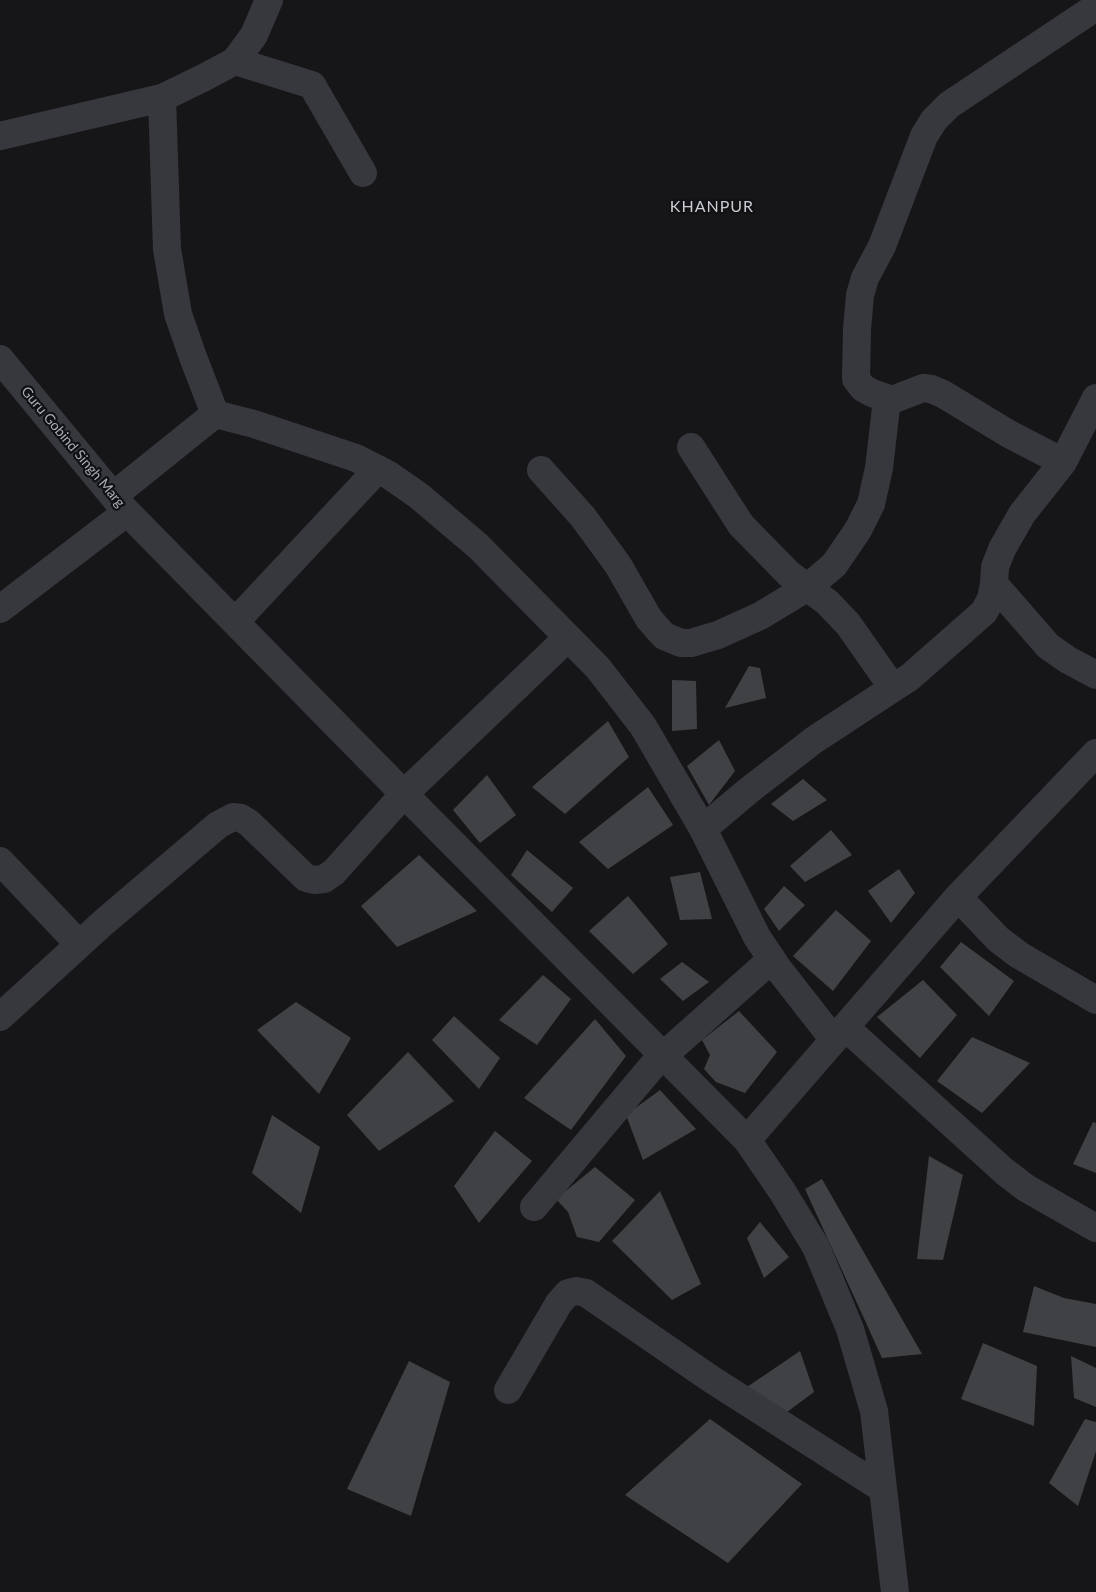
<!DOCTYPE html>
<style>
body{margin:0}
canvas{display:block;background:#161618}
</style>
<canvas width="1096" height="1592"></canvas>
<script>
const ctx = document.querySelector('canvas').getContext('2d');
ctx.lineJoin = 'round';
function fill(path, color) { ctx.fillStyle = color; ctx.fill(path, 'evenodd'); }
const poly = rows => new Path2D(rows.map(r => 'M' + r).join(''));
function stroke(path, color, width, dash) { ctx.strokeStyle = color; ctx.lineWidth = width; ctx.lineCap = dash ? 'butt' : 'round'; ctx.setLineDash(dash || []); ctx.stroke(path); }
function write(font, color, halo, rows, align = 'center') {
  ctx.font = font + ' Lato,sans-serif'; ctx.lineWidth = 4.5; ctx.setLineDash([]); ctx.textBaseline = 'middle'; ctx.strokeStyle = halo; ctx.fillStyle = color; for (const [text, x, y, turn = 0] of rows) {
    ctx.save(); ctx.translate(x, y); ctx.rotate((+turn || 0) * Math.PI / 180); ctx.textAlign = isNaN(turn) ? turn : align; if (halo) ctx.strokeText(text, 0, 0); ctx.fillText(text, 0, 0); ctx.restore();
  }
}
fill(poly([
 [749,666,760,668,766,698,725,708],
 [672,680,696,681,697,729,672,731],
 [608,721,629,757,565,814,532,787],
 [719,740,735,771,709,805,687,766],
 [487,775,516,815,480,843,453,810],
 [803,779,827,800,793,821,771,804],
 [648,787,673,825,608,869,579,842],
 [831,830,852,855,805,882,790,866],
 [527,850,573,888,552,912,511,875],
 [419,855,477,911,397,947,361,906],
 [899,869,915,893,891,923,868,891],
 [700,872,712,919,680,920,670,877],
 [784,886,805,905,779,931,764,909],
 [628,896,668,944,633,974,589,931],
 [836,910,871,941,833,991,793,956],
 [961,942,1014,981,989,1016,940,967],
 [682,962,709,982,683,1001,660,979],
 [543,975,571,999,537,1045,499,1020],
 [923,980,957,1015,920,1058,877,1017],
 [296,1002,351,1038,319,1094,257,1030],
 [739,1011,777,1052,745,1093,716,1082,704,1069,710,1055,702,1040],
 [454,1016,500,1058,479,1089,432,1040],
 [595,1019,626,1056,571,1130,524,1098],
 [972,1037,1030,1063,982,1113,937,1081],
 [408,1052,454,1101,379,1151,347,1115],
 [660,1090,696,1129,643,1160,626,1115],
 [272,1115,320,1147,301,1213,252,1173],
 [1093,1122,1096,1123,1096,1173,1073,1164],
 [495,1131,532,1161,479,1223,454,1186],
 [929,1156,963,1175,943,1260,917,1259],
 [595,1167,635,1200,599,1242,577,1237,568,1212,556,1199],
 [822,1179,922,1354,882,1358,805,1189],
 [660,1191,701,1284,672,1300,612,1241],
 [760,1222,789,1257,764,1278,747,1238],
 [1034,1286,1064,1298,1096,1304,1096,1347,1023,1332],
 [983,1343,1037,1366,1034,1426,961,1399],
 [800,1351,814,1392,787,1412,747,1387],
 [1071,1356,1096,1368,1096,1407,1074,1398],
 [409,1361,450,1382,411,1516,347,1489],
 [710,1419,802,1484,728,1563,625,1495],
 [1085,1419,1096,1422,1096,1451,1078,1506,1049,1483]
]), '#404145');
stroke(poly([
 [235,61,312,85,363,173],
 [162,98,167,249,178,314,193,357,215,414],
 [0,136,162,98,203,78,235,61,254,35,269,0],
 [0,359,124,509],
 [691,447,741,525,789,574,827,602,848,624,893,688],
 [1063,462,1009,434,943,394,931,389,923,388,892,400,872,393,863,388,856,379,857,329,860,295,865,278,882,246,924,136,934,120,949,105,1096,7],
 [541,470,583,517,618,565,649,619,664,636,681,643,691,643,718,635,760,616,808,587,834,565,858,530,871,504,879,468,887,399],
 [113,496,215,414,254,424,356,458,389,475,419,496,478,546,544,613,598,668,643,726,703,829,757,937,777,967,834,1040],
 [994,584,1048,646,1068,660,1096,675],
 [0,609,127,512,404,794,747,1140,782,1191,816,1247,850,1329,874,1411,895,1592],
 [235,622,378,469],
 [703,829,748,791,814,740,910,677,984,612,991,599,994,584,995,567,1002,549,1022,514,1063,462,1096,398],
 [0,861,79,944],
 [958,897,998,939,1019,955,1096,1000],
 [0,1017,104,922,218,825,233,817,241,818,249,823,306,878,314,880,324,879,334,872,404,794,558,647],
 [845,1027,1005,1172,1026,1188,1096,1228],
 [747,1140,958,897,1096,753],
 [534,1207,655,1063,772,959],
 [508,1390,559,1303,568,1293,576,1291,586,1293,711,1379,883,1489]
]), '#37383d', 28);
write('14px', '#a8adb8', '#111113', [
 ["Guru Gobind Singh Marg",73,447,50]
]);
ctx.letterSpacing = '1px';
write('16px', '#c9ccd4', '#111113', [
 ["KHANPUR",712,207]
]);
ctx.letterSpacing = '0px';
</script>
